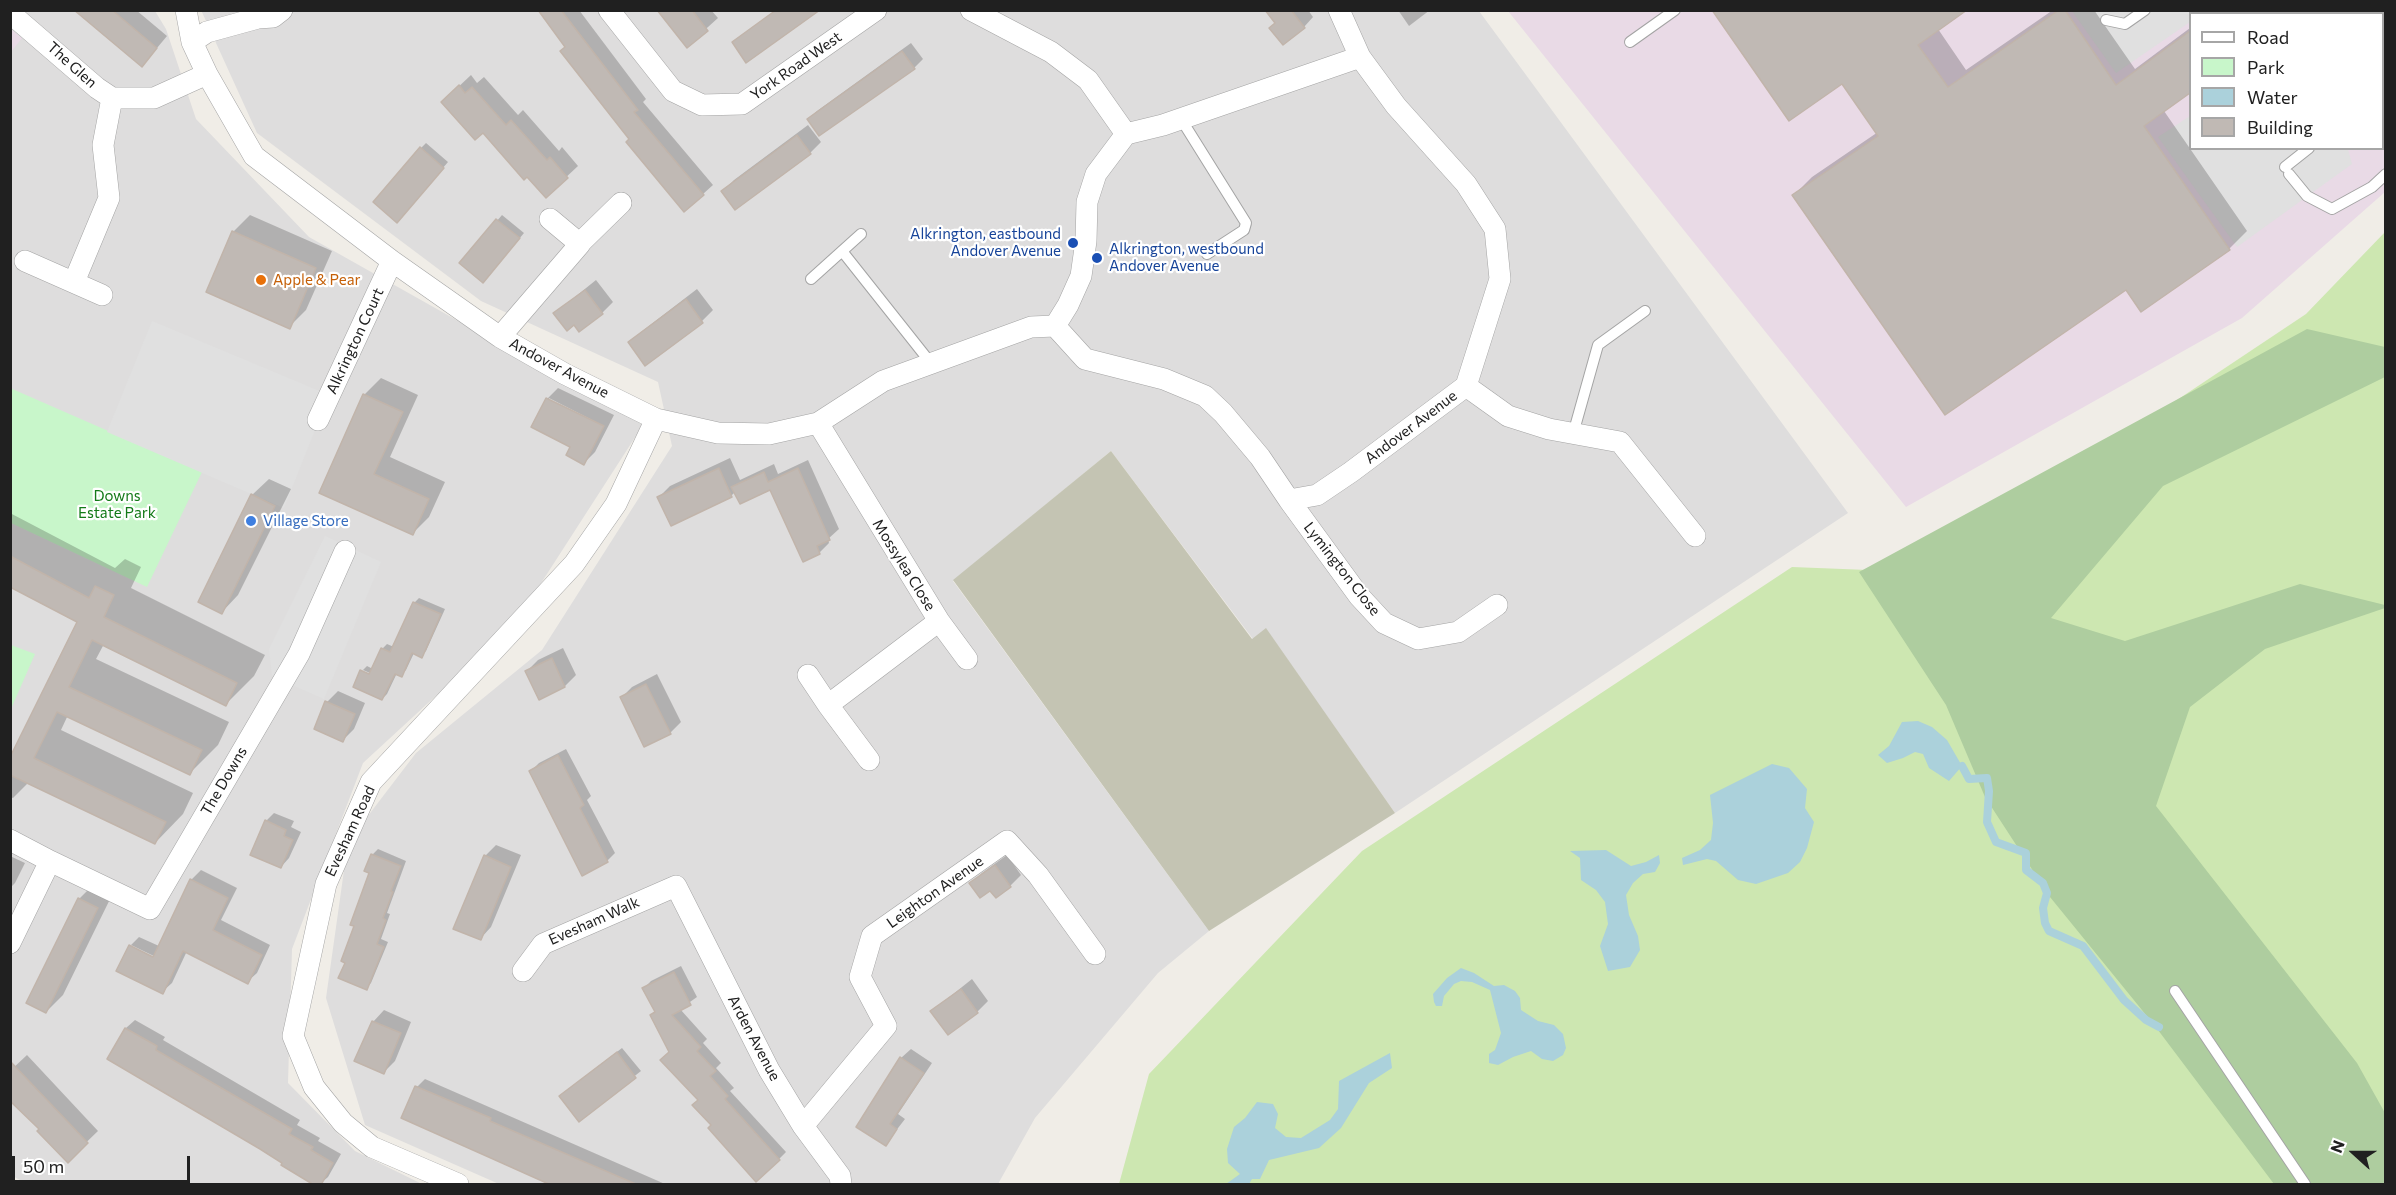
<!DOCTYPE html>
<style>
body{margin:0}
#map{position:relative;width:2396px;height:1195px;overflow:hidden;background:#f0ede7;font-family:Commissioner,sans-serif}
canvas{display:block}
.frame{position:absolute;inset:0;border:12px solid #202020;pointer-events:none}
.legend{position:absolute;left:2189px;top:12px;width:195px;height:138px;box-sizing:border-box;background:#fff;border:2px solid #a6a6a6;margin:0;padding:8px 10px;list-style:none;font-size:18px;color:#202020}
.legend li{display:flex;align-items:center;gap:12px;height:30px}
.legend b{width:30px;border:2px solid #a6a6a6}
.north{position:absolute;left:2324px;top:1123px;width:60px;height:60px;-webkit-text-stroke:4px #fff;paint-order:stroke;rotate:291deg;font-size:16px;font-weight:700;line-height:24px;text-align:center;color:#202020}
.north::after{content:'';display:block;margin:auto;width:21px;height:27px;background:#202020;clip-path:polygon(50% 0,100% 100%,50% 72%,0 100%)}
.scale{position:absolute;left:12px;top:1156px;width:178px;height:27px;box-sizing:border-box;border:3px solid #202020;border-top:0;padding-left:8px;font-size:18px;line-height:21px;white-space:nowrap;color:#202020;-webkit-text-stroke:4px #fff;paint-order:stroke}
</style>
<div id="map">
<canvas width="2396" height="1195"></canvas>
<div class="frame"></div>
<ul class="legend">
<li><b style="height:8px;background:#fff"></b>Road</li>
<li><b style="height:16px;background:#c8f6ca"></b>Park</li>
<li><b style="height:16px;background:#abd1db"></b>Water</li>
<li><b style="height:16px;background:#c0b9b4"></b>Building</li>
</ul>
<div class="north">N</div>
<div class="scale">50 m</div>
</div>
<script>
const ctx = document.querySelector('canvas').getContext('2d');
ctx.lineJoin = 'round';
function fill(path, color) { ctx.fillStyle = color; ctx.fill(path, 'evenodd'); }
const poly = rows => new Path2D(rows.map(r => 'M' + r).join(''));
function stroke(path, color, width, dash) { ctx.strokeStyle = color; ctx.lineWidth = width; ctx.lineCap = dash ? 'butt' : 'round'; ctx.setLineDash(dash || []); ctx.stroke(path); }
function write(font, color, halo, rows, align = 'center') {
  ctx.font = font + ' Commissioner,sans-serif'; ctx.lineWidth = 4.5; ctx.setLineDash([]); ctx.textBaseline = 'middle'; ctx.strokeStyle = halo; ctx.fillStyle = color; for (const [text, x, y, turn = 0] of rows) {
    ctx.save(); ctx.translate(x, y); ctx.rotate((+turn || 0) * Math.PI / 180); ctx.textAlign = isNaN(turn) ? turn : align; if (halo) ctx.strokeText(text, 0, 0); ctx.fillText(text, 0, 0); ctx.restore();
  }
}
fill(poly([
 [201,10,1479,11,1848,513,1395,813,1266,629,1253,639,1111,451,953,581,1209,931,1158,973,1035,1118,998,1184,499,1184,365,1125,326,998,348,842,416,753,542,650,672,446,658,382,481,301,257,133],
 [11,11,155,11,166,29,196,119,309,237,643,425,516,622,363,763,292,949,288,1083,355,1151,422,1184,27,1184,11,1175]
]), '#dedddd');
fill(poly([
 [1508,11,2385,11,2385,192,2242,318,1906,507],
 [2190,14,2382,14,2382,148,2190,148],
 [11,29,22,38,11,52]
]), '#e9dae6');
fill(poly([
 [1111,451,1252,639,1266,628,1395,813,1209,931,953,580]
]), '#c4c4b3');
fill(poly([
 [2385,232,2385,1184,1119,1184,1149,1074,1362,851,1792,567,1919,572,2306,314]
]), '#cde7b1');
fill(poly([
 [2307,329,2385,347,2385,377,2163,486,2051,618,2125,641,2300,584,2385,605,2385,608,2265,649,2190,707,2156,806,2357,1063,2385,1113,2385,1184,2274,1184,2155,1026,2050,897,1985,797,1946,705,1859,572]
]), '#aecd9f');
fill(poly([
 [10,388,202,472,147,587,11,523],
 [11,645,35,654,11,709]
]), '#c8f6ca');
fill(poly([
 [2282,10,2285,13,2190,14,2190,22,2116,73,2072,11],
 [2190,116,2190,148,2348,149,2352,164,2237,247,2158,137],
 [152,321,329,395,284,508,107,432],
 [325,536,381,562,324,699,272,676,269,649]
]), '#e0e0e0');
fill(poly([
 [1918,721,1932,727,1947,740,1962,766,1949,781,1929,768,1923,754,1915,752,1903,758,1887,763,1878,755,1889,746,1902,722],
 [1772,764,1789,768,1807,789,1805,808,1814,822,1807,848,1800,862,1788,873,1756,884,1738,880,1716,861,1707,859,1683,865,1682,858,1700,850,1711,840,1713,823,1710,795],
 [1606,850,1631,866,1646,862,1659,855,1660,863,1655,872,1643,874,1633,883,1626,895,1629,915,1638,936,1640,950,1630,967,1608,971,1600,946,1608,924,1605,902,1596,890,1581,880,1580,858,1570,851],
 [1461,968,1474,973,1494,986,1504,985,1515,991,1520,998,1521,1010,1538,1021,1554,1025,1563,1034,1566,1048,1563,1055,1553,1061,1542,1059,1531,1051,1513,1057,1498,1065,1489,1063,1489,1054,1495,1050,1501,1033,1490,990,1472,982,1461,981,1454,984,1444,996,1442,1006,1436,1006,1434,1002,1433,994,1447,978],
 [1390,1053,1392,1068,1369,1083,1341,1128,1319,1148,1269,1160,1260,1179,1252,1179,1249,1184,1226,1184,1240,1174,1228,1163,1227,1149,1234,1127,1245,1118,1257,1102,1273,1104,1278,1114,1275,1128,1286,1137,1301,1138,1330,1120,1338,1109,1339,1081]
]), '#abd1db');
fill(poly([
 [86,10,136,10,167,36,152,54],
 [540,10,579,10,646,99,643,102,713,185,703,194,631,139],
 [668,10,711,10,718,18,688,45],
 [1267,10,1308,10,1313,17,1304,27,1276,23],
 [1398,10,1430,10,1409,26],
 [2053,10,2094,10,2135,69,2190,28,2190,91,2164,111,2247,231,2229,249,2126,288,1794,195,1812,177,1878,132,1843,82,1718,16,1938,29,1966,70],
 [911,43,923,59,914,68,819,134,808,119,817,111],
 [471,75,477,83,484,77,518,115,523,110,559,151,562,147,578,166,546,196,454,91],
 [808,125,821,142,810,153,723,191,734,180],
 [426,143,448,162,402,216,421,148],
 [250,215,332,251,306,310,289,327,233,232],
 [502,215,524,233,488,276,461,263],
 [596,280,613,302,602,313,574,323,555,313],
 [697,289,713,310,702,321,646,364,630,343,641,332],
 [381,378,418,395,390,457,445,482,429,517,413,533,321,492,364,395],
 [558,388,614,415,595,452,584,463,572,446,547,399],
 [549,398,592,420,591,423,549,401],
 [730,458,740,480,774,464,778,474,808,460,839,529,828,539,829,543,820,552,804,560,771,488,735,492,731,496,659,497,670,486],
 [269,479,291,489,238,595,222,612,252,495],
 [10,513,115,568,125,559,141,567,131,588,265,655,254,676,226,704,104,644,96,659,229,722,218,745,190,773,68,715,61,730,193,793,183,814,155,843,29,782,13,798,10,797,10,761,79,622,10,586],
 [419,598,445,609,426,651,421,656,414,653,406,670,401,675,397,673,387,694,382,699,362,672,377,676,363,670,367,666,373,669,382,649,387,644,394,647,414,603],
 [563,648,576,675,565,686,527,671,538,660],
 [657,674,681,722,670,733,621,698,632,687],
 [338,691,365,703,354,729,343,740,327,702],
 [566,749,591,796,587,800,615,853,607,861,531,771,539,763],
 [274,813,294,821,291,827,301,832,289,858,281,867,266,821],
 [496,845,521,855,491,927,480,939,485,856],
 [378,849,406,861,387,913,390,914,381,939,388,942,371,983,366,988,347,962,371,872,366,870,372,855],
 [1007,855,1021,875,1010,886,996,896,990,889,971,883,982,873],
 [10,856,25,863,15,883,10,888],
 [201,870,237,888,221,920,270,945,257,973,247,982,187,951,172,983,162,992,118,970,130,946,139,937,159,946,191,880],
 [131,945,160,959,159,961,131,948],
 [96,882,114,891,63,995,46,1012,79,899],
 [681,966,697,997,680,1009,707,1039,703,1043,721,1063,716,1068,734,1088,730,1091,786,1152,779,1159,713,1125,671,1051,656,1011,644,988,651,981],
 [972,979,988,1001,977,1012,948,1033,932,1011],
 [384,1010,411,1022,395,1061,384,1072,373,1022],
 [135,1020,165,1037,163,1040,300,1120,297,1125,320,1138,318,1141,341,1154,328,1177,320,1184,109,1059,126,1028],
 [622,1048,641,1071,579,1120,566,1091],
 [911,1049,932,1063,898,1114,905,1119,885,1145,901,1058],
 [27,1055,98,1131,68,1160,10,1071],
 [425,1079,665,1184,559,1184,417,1087]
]), '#0003');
stroke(poly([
 [1962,766,1969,779,1987,778,1989,791,1987,822,1996,842,2026,853,2026,870,2043,883,2047,893,2043,908,2045,923,2049,931,2083,946,2124,1000,2146,1020,2159,1027]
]), '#abd1db', 8);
const building = poly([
 [74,10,112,10,157,48,142,67,74,10],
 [538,10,561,10,638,110,634,112,704,195,684,212,626,142,629,139,560,51,565,47,538,10],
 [657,10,692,10,708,31,687,48,657,10],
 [776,10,820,10,746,63,732,42,776,10],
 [1265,10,1291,10,1305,28,1283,45,1269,28,1275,23,1265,10],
 [1712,10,1967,10,1918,45,1948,87,2059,10,2065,10,2116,85,2190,31,2190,93,2144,126,2230,250,2141,312,2126,290,1945,415,1792,195,1878,136,1842,84,1789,121,1712,10],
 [902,51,915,69,819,136,807,119,902,51],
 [459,85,465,93,472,87,506,125,511,120,547,160,550,157,568,178,546,198,527,177,524,180,483,133,475,140,441,102,459,85],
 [797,135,811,154,735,210,721,191,797,135],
 [420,147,444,168,397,223,373,202,420,147],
 [496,219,520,238,483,283,459,263,496,219],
 [232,231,316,268,290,329,206,292,232,231],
 [585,290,603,314,579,332,574,325,567,331,553,313,585,290],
 [686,299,703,323,645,366,628,342,686,299],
 [363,394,403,412,374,474,429,499,413,535,319,493,363,394],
 [546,398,604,426,584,465,566,455,570,447,531,427,546,398],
 [719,468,732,497,671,526,657,497,719,468],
 [798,468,830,540,817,546,820,554,803,562,770,490,740,504,731,487,764,472,768,482,798,468],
 [251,494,275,506,222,614,198,602,251,494],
 [10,556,89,598,95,586,114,595,104,617,237,683,226,706,92,640,69,687,202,750,190,775,57,712,34,758,166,822,155,844,10,775,10,757,77,622,10,587,10,556],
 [413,602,441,614,422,658,412,653,402,677,395,674,382,700,353,687,360,670,369,674,381,648,390,652,413,602],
 [552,658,565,687,539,700,525,671,552,658],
 [646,684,671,734,644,747,620,697,646,684],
 [325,701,355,714,343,742,314,729,325,701],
 [558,755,584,805,580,808,608,862,582,876,529,771,558,755],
 [265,820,286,830,284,836,293,840,281,868,250,855,265,820],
 [371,854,401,866,391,891,393,892,383,918,386,920,377,944,384,947,367,990,338,978,345,963,341,961,354,926,350,925,369,873,364,871,371,854],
 [484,855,511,867,481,940,453,929,484,855],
 [995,865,1011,887,996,898,990,891,980,898,969,883,995,865],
 [190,879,228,898,213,930,262,955,248,984,183,951,163,994,116,971,129,945,153,957,190,879],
 [78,898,98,908,46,1013,26,1003,78,898],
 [674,972,691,1005,672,1015,701,1047,697,1051,716,1071,710,1076,728,1096,725,1099,780,1160,756,1182,708,1128,711,1125,692,1105,698,1100,660,1060,669,1052,650,1015,655,1012,642,988,674,972],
 [961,989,978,1013,948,1035,930,1011,961,989],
 [372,1021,401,1033,384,1074,354,1061,372,1021],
 [125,1028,157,1046,156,1050,292,1129,289,1134,313,1147,311,1150,333,1163,321,1185,314,1185,281,1165,282,1163,260,1149,107,1059,125,1028],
 [617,1052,636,1078,579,1122,559,1096,617,1052],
 [900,1057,924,1073,890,1124,897,1129,886,1146,856,1127,900,1057],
 [10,1061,88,1143,68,1163,37,1131,39,1129,10,1101,10,1061],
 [415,1086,491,1118,490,1121,638,1185,551,1185,493,1159,401,1118,415,1086]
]);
fill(building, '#c0b9b4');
stroke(building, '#c1b4aa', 1.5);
const service = poly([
 [2243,10,2245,14],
 [2340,10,2342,14],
 [2106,20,2125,24,2145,10],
 [1630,42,1675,10],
 [2382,78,2386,83],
 [1181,119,1246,223,1244,230,1207,254],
 [2285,167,2309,148],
 [2289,174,2307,196,2332,209,2372,187,2386,174],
 [842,251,930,362],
 [811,279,861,234],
 [1573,434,1598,345,1645,311],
 [2175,991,2305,1184]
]);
const minor = poly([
 [186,10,192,42,207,74,254,156,392,261,500,337,565,374,656,419,718,433,769,434,818,423,883,381,1031,327,1055,326],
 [609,10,673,91,702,105,742,104,876,10],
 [971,10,1051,52,1088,80,1126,134],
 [10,13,97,88,112,98,154,98,207,74],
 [192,42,207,32,258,18,273,17,282,10],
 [579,244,621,203],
 [25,261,102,295],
 [74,282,109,198,103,145,112,98],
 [1055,326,1085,359,1164,379,1205,396,1223,413,1260,457,1289,500,1317,495,1351,472,1466,386,1500,279,1495,229,1466,184,1396,106,1360,57,1339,10],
 [1055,326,1068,305,1081,276,1086,241,1087,202,1096,174,1126,134,1163,125,1360,57],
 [500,337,580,244,550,219],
 [1466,386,1508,416,1549,429,1620,442,1695,536],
 [318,420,392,261],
 [818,423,939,621,828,705,869,760],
 [1289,500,1359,596,1384,623,1418,639,1458,632,1497,605],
 [939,621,967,659],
 [808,675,828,705],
 [10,840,50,861,150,909,299,654,345,551],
 [10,943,50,861],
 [523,971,543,944,676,886,769,1070,803,1126,840,1176,841,1184],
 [803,1126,886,1026,860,977,872,936,1007,841,1038,875,1095,954],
 [458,1184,372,1147,343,1123,314,1087,293,1036,326,884,371,782,574,564,616,504,656,419]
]);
stroke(service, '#a4a4a4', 12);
stroke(minor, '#a4a4a4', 22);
stroke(service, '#fff', 10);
stroke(minor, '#fff', 21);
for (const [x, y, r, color] of [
 [1073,243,6,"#1a4fb4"],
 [1097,258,6,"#1a4fb4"],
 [261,280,6,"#e8710a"],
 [251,521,6,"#3f7fe0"]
]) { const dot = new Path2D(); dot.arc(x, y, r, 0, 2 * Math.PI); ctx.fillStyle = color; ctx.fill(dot); stroke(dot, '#fff', 2); }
write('15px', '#202020', '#fff', [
 ["The Glen",72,65,42],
 ["York Road West",796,66,-35],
 ["Alkrington Court",355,341,-65],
 ["Andover Avenue",559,368,28],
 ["Andover Avenue",1411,427,-37],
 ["Mossylea Close",904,565,58],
 ["Lymington Close",1342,569,52],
 ["The Downs",224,781,-60],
 ["Evesham Road",350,831,-65],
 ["Leighton Avenue",935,892,-35],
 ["Evesham Walk",594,921,-24],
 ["Arden Avenue",754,1038,62]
]);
write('15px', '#164399', '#fff', [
 ["Alkrington, eastbound",1061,234],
 ["Andover Avenue",1061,251],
 ["Alkrington, westbound",1109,249,"left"],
 ["Andover Avenue",1109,266,"left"]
], 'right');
write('15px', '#c56008', '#fff', [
 ["Apple & Pear",273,280]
], 'left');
write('15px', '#137a18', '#fff', [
 ["Downs",117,496],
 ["Estate Park",117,513]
]);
write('15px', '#366cbe', '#fff', [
 ["Village Store",263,521]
], 'left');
</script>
